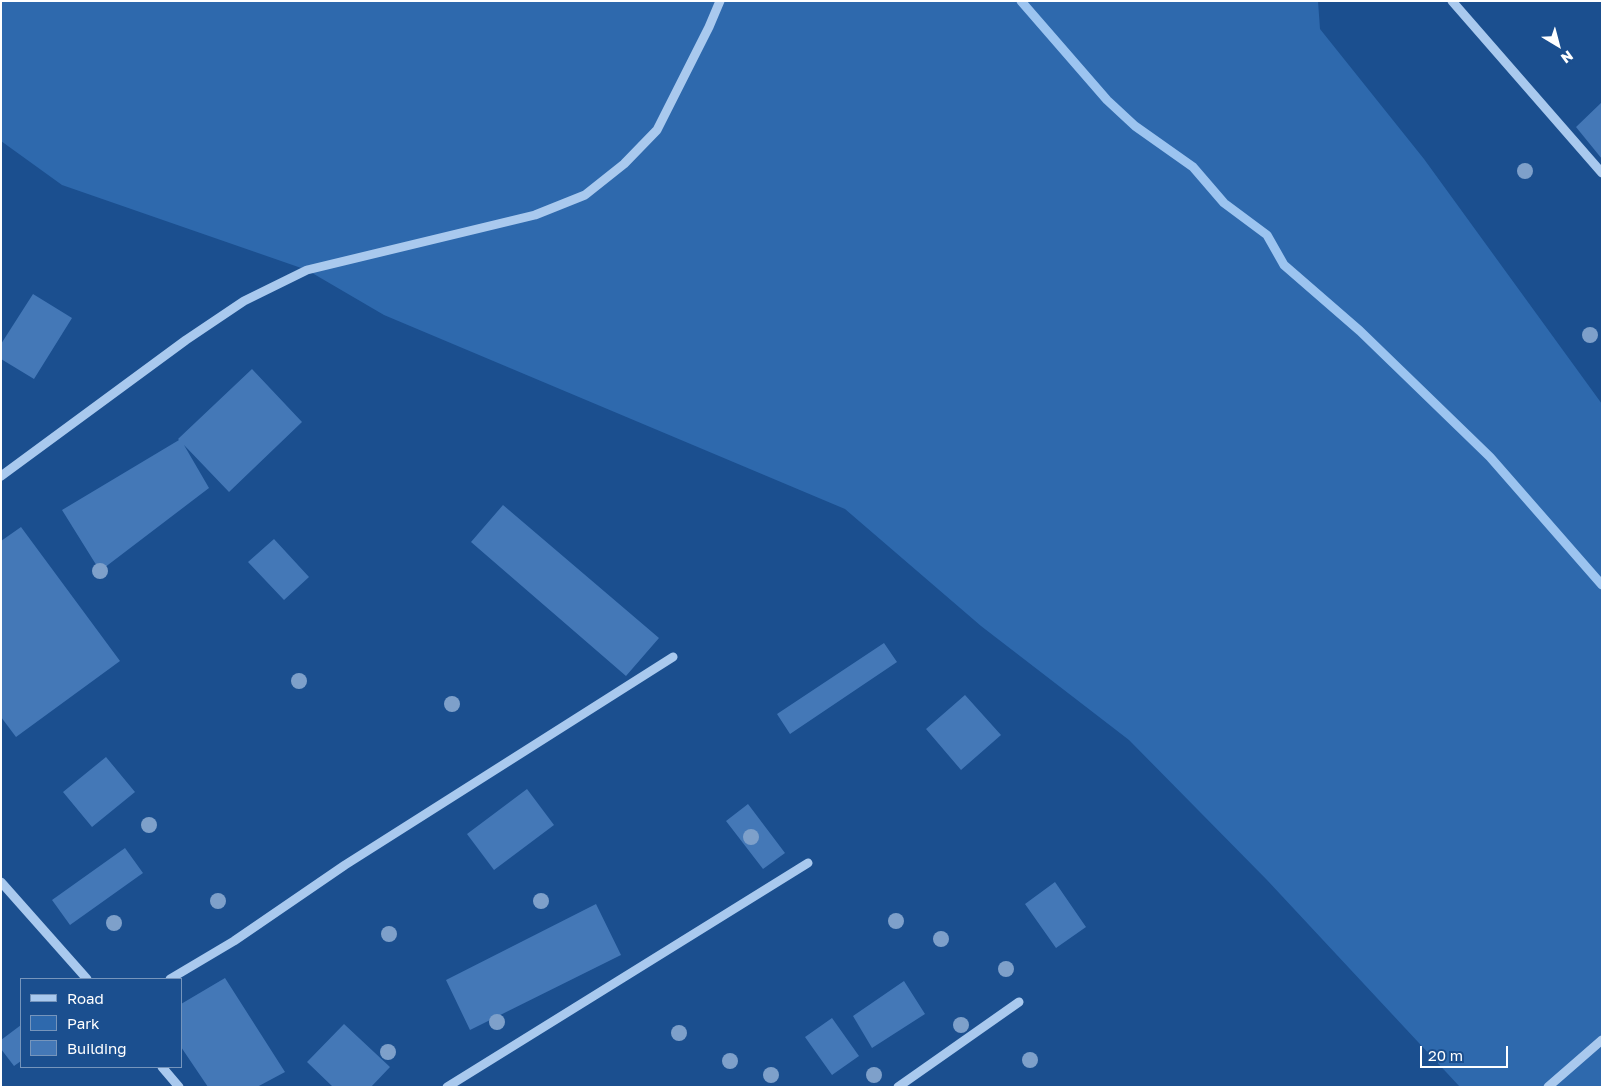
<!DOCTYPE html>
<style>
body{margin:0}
#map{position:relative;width:1603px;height:1088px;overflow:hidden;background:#1b4f8f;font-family:"Golos Text",sans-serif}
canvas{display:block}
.frame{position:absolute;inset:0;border:2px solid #fff;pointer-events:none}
.legend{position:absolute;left:20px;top:978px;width:162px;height:90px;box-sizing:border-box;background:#1b4f8f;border:1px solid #7695bc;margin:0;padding:6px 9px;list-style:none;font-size:15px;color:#fff}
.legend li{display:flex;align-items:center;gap:10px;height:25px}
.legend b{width:25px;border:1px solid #7695bc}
.north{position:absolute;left:1533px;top:20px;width:50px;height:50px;-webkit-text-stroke:4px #1b4f8f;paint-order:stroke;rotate:143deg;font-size:14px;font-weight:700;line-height:20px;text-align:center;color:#fff}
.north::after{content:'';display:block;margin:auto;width:18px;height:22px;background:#fff;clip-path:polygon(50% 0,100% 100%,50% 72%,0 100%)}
.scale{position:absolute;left:1420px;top:1046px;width:88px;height:22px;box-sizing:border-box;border:2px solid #fff;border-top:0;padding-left:6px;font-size:15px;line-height:18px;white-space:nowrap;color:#fff;-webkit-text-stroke:4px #1b4f8f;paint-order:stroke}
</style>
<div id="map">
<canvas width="1603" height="1088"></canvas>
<div class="frame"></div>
<ul class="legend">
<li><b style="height:6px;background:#a9c9ee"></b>Road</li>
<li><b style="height:14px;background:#2e69ad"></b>Park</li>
<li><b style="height:14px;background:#4478b7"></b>Building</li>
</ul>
<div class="north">N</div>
<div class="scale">20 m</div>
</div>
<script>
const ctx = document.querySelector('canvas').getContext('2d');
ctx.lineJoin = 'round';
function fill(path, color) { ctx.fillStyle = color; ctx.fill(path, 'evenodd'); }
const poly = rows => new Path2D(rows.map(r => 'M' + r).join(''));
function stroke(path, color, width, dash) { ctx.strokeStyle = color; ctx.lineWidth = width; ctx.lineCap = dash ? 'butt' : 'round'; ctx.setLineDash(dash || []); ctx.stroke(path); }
fill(poly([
 [1,1,1318,1,1320,29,1424,159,1602,404,1602,1087,1460,1087,1267,880,1129,740,981,626,845,509,384,315,307,270,62,185,1,141]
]), '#2e69ad');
stroke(poly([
 [1021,1,1107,100,1135,126,1193,167,1224,203,1267,235,1284,265,1360,331,1490,457,1602,585]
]), '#9cc4f0', 9);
fill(poly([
 [1602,102,1602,159,1576,127],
 [33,294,72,318,34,379,1,359,1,344],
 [252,369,302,422,229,492,184,445,209,488,100,571,62,510,179,440,178,439],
 [503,505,659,638,626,676,471,542],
 [21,527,120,661,16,737,1,717,1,541],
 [274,539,309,577,284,600,248,562],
 [884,643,897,662,790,734,777,714],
 [965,695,1001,735,961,770,926,729],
 [106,757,135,792,92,827,63,792],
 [527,789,554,825,494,870,467,834],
 [748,804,785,853,763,869,726,821],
 [125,848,143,873,70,925,52,900],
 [1055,882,1086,927,1056,948,1025,904],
 [596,904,621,955,470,1030,446,980],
 [225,978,285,1072,257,1087,208,1087,181,1047,181,1004],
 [904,981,925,1014,872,1048,853,1016],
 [832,1018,859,1056,832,1075,805,1037],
 [344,1024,390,1067,371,1087,333,1087,307,1062],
 [21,1025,21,1061,14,1066,1,1049,1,1040]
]), '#4478b7');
stroke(poly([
 [1452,1,1602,173],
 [1,476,186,340,244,301,307,270,535,215,585,195,624,164,657,130,709,27,720,1],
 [1,882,87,979],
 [170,979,234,941,345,865,673,657],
 [162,1067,179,1087],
 [447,1087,808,863],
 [898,1087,1019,1002],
 [1548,1087,1602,1040]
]), '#a9c9ee', 9);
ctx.fillStyle = '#7ea0ca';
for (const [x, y] of [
 [1525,171],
 [1590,335],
 [100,571],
 [299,681],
 [452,704],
 [149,825],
 [751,837],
 [218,901],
 [541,901],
 [896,921],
 [114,923],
 [389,934],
 [941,939],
 [1006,969],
 [497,1022],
 [961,1025],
 [679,1033],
 [388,1052],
 [1030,1060],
 [730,1061],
 [771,1075],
 [874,1075]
]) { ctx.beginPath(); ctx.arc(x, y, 8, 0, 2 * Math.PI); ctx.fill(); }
</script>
